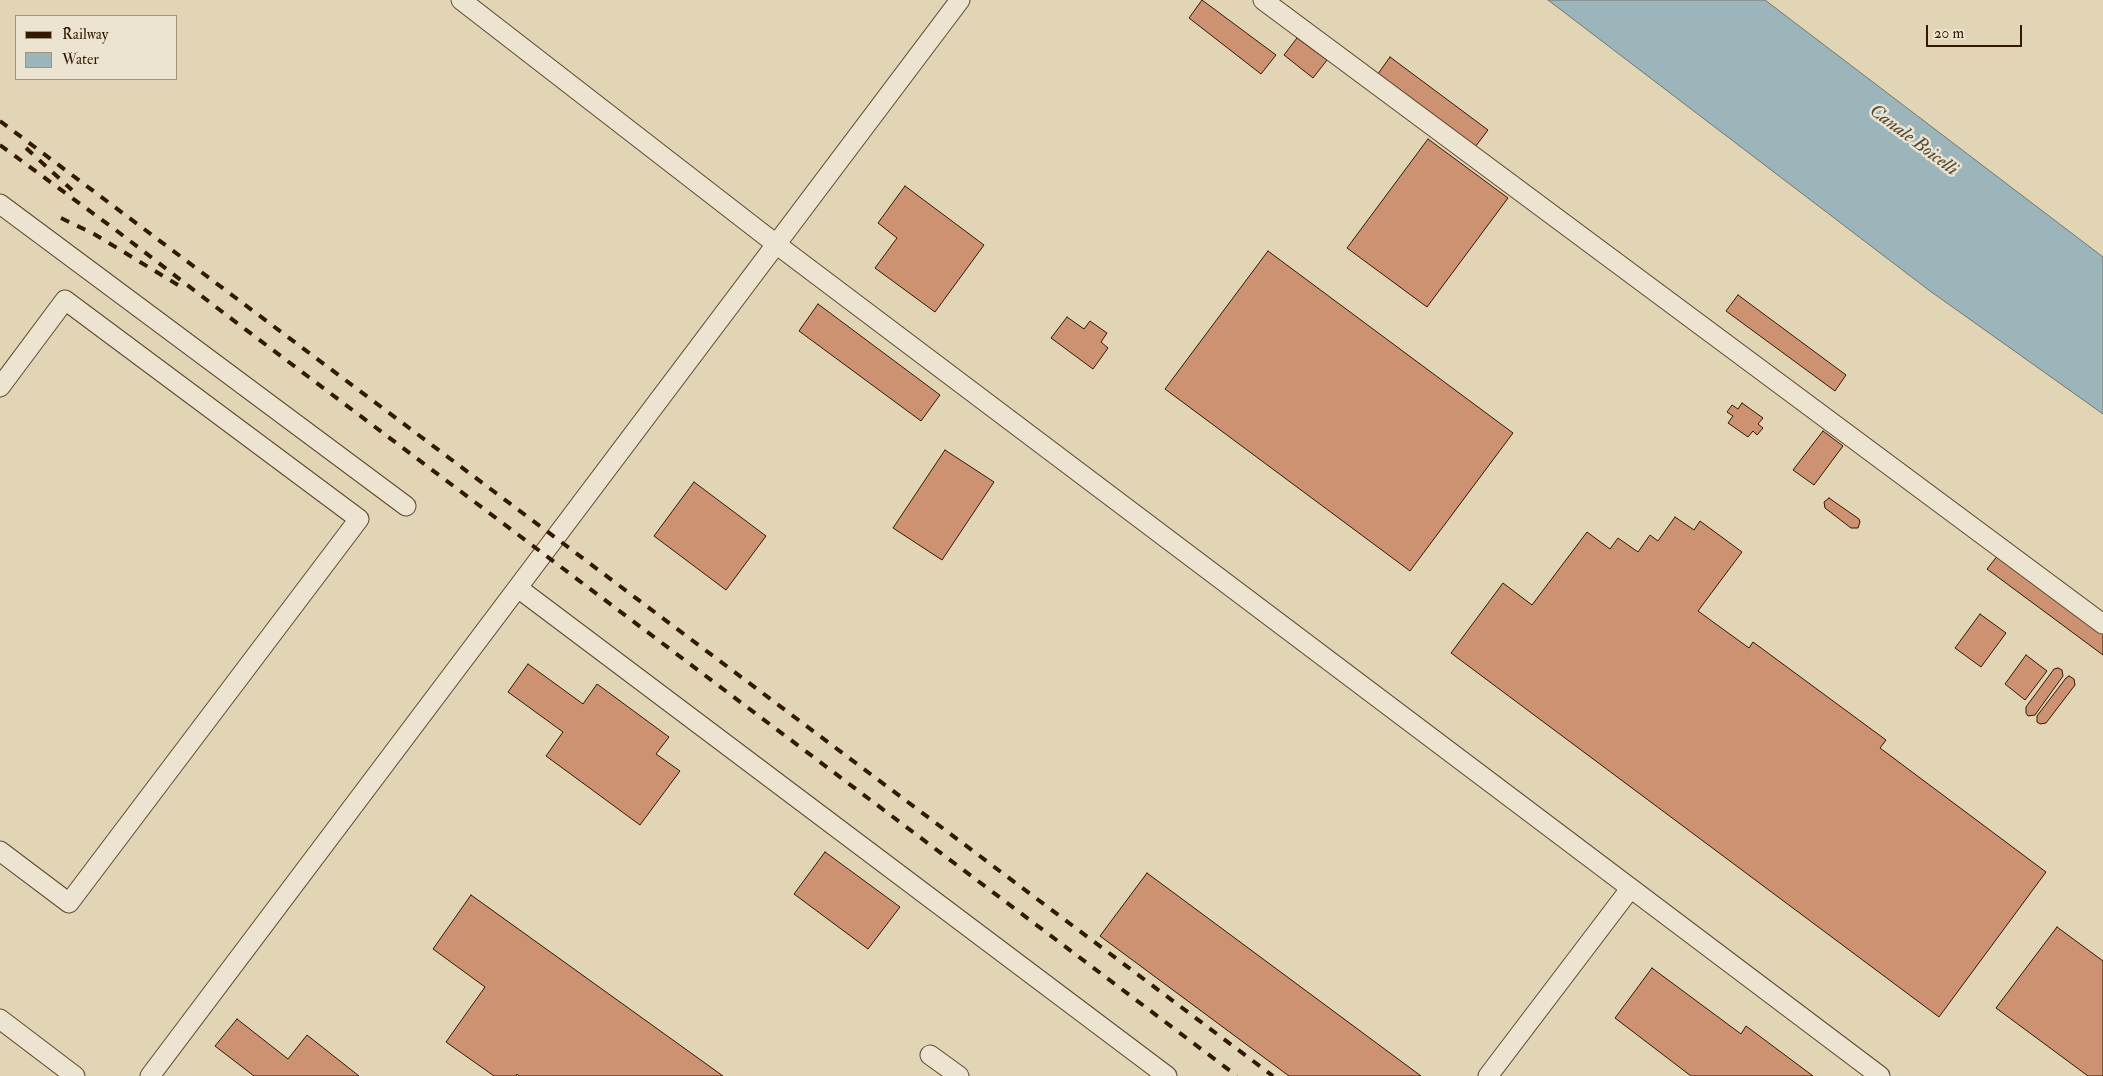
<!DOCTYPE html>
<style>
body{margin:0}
#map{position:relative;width:2103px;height:1076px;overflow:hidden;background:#e2d5b6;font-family:"IM FELL Double Pica",serif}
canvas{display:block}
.legend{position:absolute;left:15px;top:15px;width:162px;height:65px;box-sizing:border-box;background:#ece4d0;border:1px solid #a2937d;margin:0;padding:6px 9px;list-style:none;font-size:15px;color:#331900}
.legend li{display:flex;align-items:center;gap:10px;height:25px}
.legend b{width:25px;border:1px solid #a2937d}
.scale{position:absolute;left:1926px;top:25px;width:96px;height:22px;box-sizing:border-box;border:2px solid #331900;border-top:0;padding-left:6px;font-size:15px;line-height:18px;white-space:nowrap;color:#331900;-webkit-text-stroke:4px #ece4d0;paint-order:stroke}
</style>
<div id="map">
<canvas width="2103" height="1076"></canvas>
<ul class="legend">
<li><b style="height:6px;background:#331900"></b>Railway</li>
<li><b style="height:14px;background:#9cb5bb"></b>Water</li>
</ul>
<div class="scale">20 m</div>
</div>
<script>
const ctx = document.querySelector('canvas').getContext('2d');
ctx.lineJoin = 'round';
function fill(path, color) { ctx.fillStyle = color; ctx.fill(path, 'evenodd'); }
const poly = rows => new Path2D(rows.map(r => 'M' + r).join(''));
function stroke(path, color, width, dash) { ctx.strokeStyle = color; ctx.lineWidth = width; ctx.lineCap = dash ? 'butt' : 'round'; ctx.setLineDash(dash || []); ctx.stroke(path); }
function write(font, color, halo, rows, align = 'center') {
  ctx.font = font + ' "IM FELL Double Pica",serif'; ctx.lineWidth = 5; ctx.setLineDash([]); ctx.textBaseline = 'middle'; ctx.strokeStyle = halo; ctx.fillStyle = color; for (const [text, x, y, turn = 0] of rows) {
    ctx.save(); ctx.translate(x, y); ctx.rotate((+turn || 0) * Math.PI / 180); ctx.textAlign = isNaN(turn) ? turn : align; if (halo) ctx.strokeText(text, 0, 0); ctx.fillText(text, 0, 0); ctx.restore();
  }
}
const water = poly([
 [1548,0,1765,0,2103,257,2103,414,1930,291,1548,0]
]);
fill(water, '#9cb5bb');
stroke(water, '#727770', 1);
const building = poly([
 [1202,0,1276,55,1261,74,1189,18,1202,0],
 [1297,38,1327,60,1313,78,1284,55,1297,38],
 [1390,57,1488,130,1472,151,1375,78,1390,57],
 [1428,139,1508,198,1427,307,1347,248,1428,139],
 [905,186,984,245,935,312,875,268,897,238,878,223,905,186],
 [1268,251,1513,433,1410,571,1165,389,1268,251],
 [1738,295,1846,375,1835,391,1726,311,1738,295],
 [818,304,940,395,921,421,799,331,818,304],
 [1067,317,1084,329,1090,321,1107,333,1101,342,1108,348,1093,369,1051,338,1067,317],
 [1742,403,1763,418,1758,424,1763,428,1757,435,1753,431,1748,437,1728,423,1733,416,1727,412,1732,405,1738,409,1742,403],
 [1823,431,1843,446,1814,485,1793,470,1823,431],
 [945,450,994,482,942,560,893,528,945,450],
 [694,482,766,536,726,590,654,536,694,482],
 [1829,498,1859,519,1860,522,1858,528,1851,528,1825,508,1824,502,1829,498],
 [1675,517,1694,530,1700,521,1742,552,1698,611,1749,648,1753,642,1886,740,1880,748,2046,872,1939,1017,1451,653,1503,583,1532,605,1587,532,1610,549,1618,538,1638,552,1650,535,1658,541,1675,517],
 [1999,554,2103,631,2103,655,1987,569,1999,554],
 [1980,614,2006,633,1981,667,1955,648,1980,614],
 [2026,655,2047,671,2025,700,2005,684,2026,655],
 [528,664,583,704,597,684,669,737,656,754,680,771,640,825,546,756,563,732,508,692,528,664],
 [2058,668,2062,670,2063,676,2035,715,2028,716,2026,713,2026,707,2054,669,2058,668],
 [2069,676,2074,679,2075,685,2046,723,2040,724,2037,722,2037,716,2066,678,2069,676],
 [825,852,900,907,868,949,794,894,825,852],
 [1147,873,1421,1076,1289,1076,1100,936,1147,873],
 [471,895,723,1076,519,1076,517,1074,516,1076,494,1076,446,1042,485,987,433,949,471,895],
 [2057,927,2103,961,2103,1076,2088,1076,1996,1008,2057,927],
 [1652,968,1741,1034,1746,1026,1813,1076,1691,1076,1615,1018,1652,968],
 [237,1019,288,1059,307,1035,359,1076,254,1076,215,1046,237,1019]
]);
fill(building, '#cc9271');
stroke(building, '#331900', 1);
const lane = poly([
 [461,0,776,244,1880,1076],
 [1263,0,2103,624],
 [0,204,406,506],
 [0,387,65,300,359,519,69,903,0,851],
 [518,588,1167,1076],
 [0,1019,75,1076],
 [930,1055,959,1076],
 [150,1076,960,0],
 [1488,1076,1630,889]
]);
stroke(lane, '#5f482e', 21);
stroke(lane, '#ece4d0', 19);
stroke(poly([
 [0,121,1273,1076],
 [0,145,117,231,229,317,1237,1076],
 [26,148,72,190],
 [61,218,94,234,178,285]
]), '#331900', 4, [9, 9]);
write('italic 19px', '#524838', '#ece4d0', [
 ["Canale Boicelli",1913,141,37]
]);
</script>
